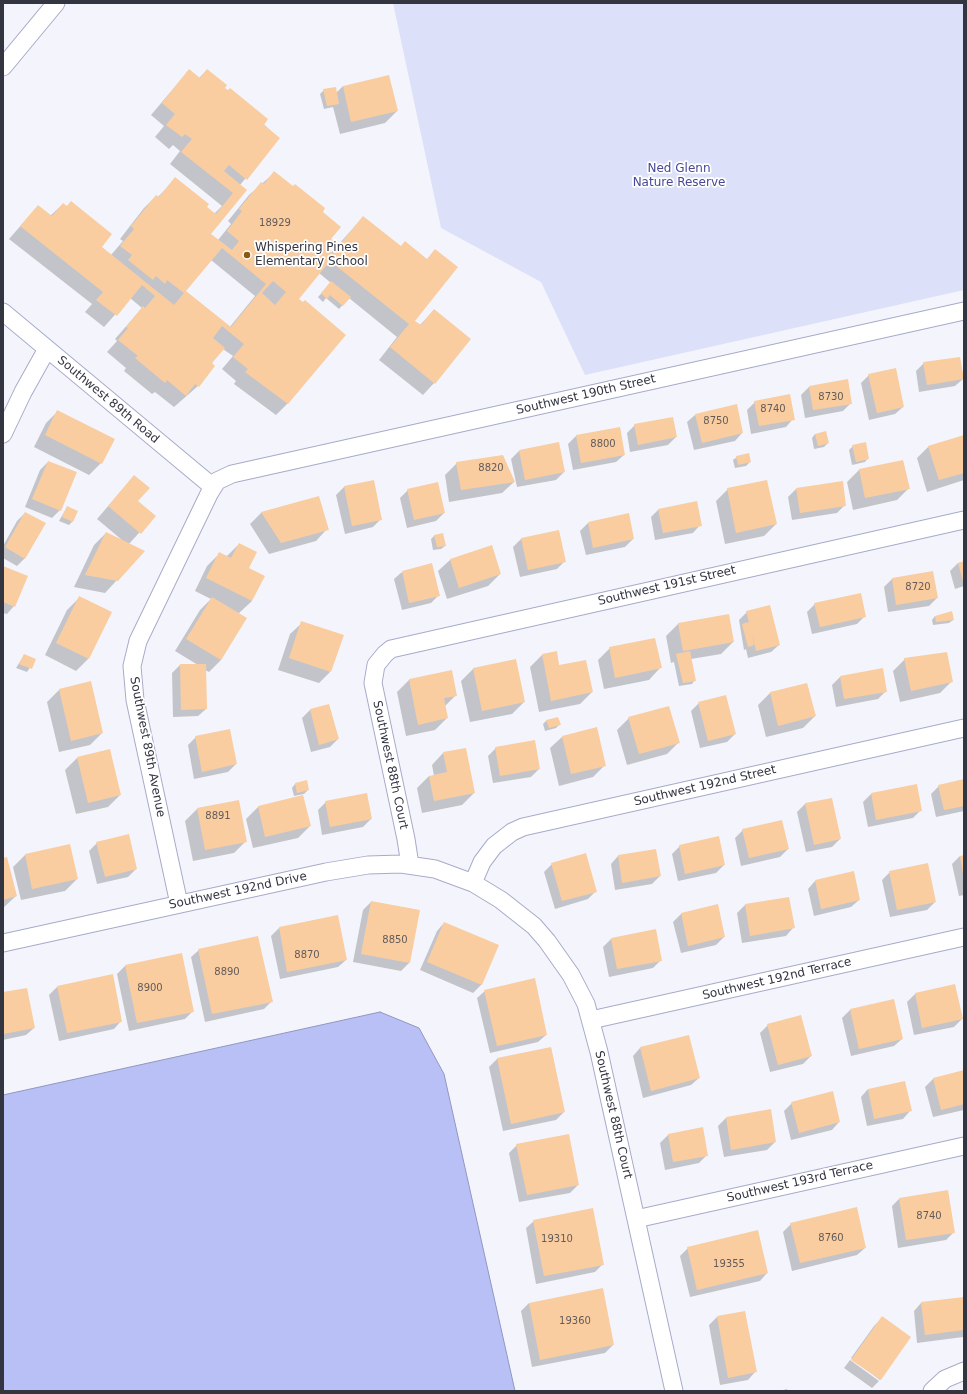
<!DOCTYPE html>
<style>
body{margin:0}
#map{position:relative;width:967px;height:1394px;overflow:hidden;background:#f4f5fc;font-family:"DejaVu Sans",sans-serif}
canvas{display:block}
.frame{position:absolute;inset:0;border:4px solid #333541;pointer-events:none}
</style>
<div id="map">
<canvas width="967" height="1394"></canvas>
<div class="frame"></div>
</div>
<script>
const ctx = document.querySelector('canvas').getContext('2d');
ctx.lineJoin = 'round';
function fill(path, color) { ctx.fillStyle = color; ctx.fill(path, 'evenodd'); }
const poly = rows => new Path2D(rows.map(r => 'M' + r).join(''));
function stroke(path, color, width, dash) { ctx.strokeStyle = color; ctx.lineWidth = width; ctx.lineCap = dash ? 'butt' : 'round'; ctx.setLineDash(dash || []); ctx.stroke(path); }
function write(font, color, halo, rows, align = 'center') {
  ctx.font = font + ' "DejaVu Sans",sans-serif'; ctx.lineWidth = 3.5; ctx.setLineDash([]); ctx.textBaseline = 'middle'; ctx.strokeStyle = halo; ctx.fillStyle = color; for (const [text, x, y, turn = 0] of rows) {
    ctx.save(); ctx.translate(x, y); ctx.rotate((+turn || 0) * Math.PI / 180); ctx.textAlign = isNaN(turn) ? turn : align; if (halo) ctx.strokeText(text, 0, 0); ctx.fillText(text, 0, 0); ctx.restore();
  }
}
fill(poly([
 [393,3,964,3,964,290,585,375,541,282,441,228]
]), '#dce0f9');
const water = poly([
 [380,1012,419,1028,444,1074,515,1391,3,1391,3,1095,380,1012]
]);
fill(water, '#b9c0f6');
stroke(water, '#9196c0', 1);
fill(poly([
 [189,70,199,78,207,70,223,88,279,138,240,185,210,234,218,240,231,224,228,221,249,195,274,173,321,212,330,239,326,249,331,253,363,217,413,321,419,326,434,310,434,383,423,395,379,360,397,337,349,298,339,309,326,298,323,302,318,297,331,283,319,273,298,299,288,403,276,415,234,384,236,381,222,369,233,356,223,349,211,364,198,386,174,407,155,392,152,394,124,371,126,368,107,352,117,341,115,339,142,308,130,298,104,327,85,312,92,304,9,239,38,206,50,216,63,204,100,247,111,255,123,241,120,239,144,208,156,196,158,197,175,179,214,214,222,206,170,164,180,151,173,145,169,149,155,137,164,126,151,115],
 [211,260,255,296,229,328,185,291],
 [343,86,397,111,385,123,340,134,333,107,324,109,320,94,324,90,336,93],
 [924,363,963,379,955,386,919,392,916,371],
 [869,375,903,407,895,414,869,420,861,383],
 [809,387,851,403,843,411,805,418,801,395],
 [755,402,793,419,786,427,751,434,747,410],
 [58,411,101,463,89,475,34,447,46,423],
 [695,415,742,433,735,441,694,450,687,422],
 [635,425,676,437,668,445,630,452,627,433],
 [620,428,624,455,616,462,573,470,568,444,576,436],
 [815,434,828,443,824,447,814,449,812,438],
 [964,436,964,480,927,492,917,458,929,446],
 [853,446,868,458,865,462,852,465,849,450],
 [519,451,564,472,556,480,517,487,511,459],
 [737,457,750,462,746,466,735,468,733,460],
 [903,461,909,488,897,500,853,510,847,482,859,470],
 [48,462,60,510,52,518,25,507,40,470],
 [457,463,514,482,502,493,449,502,445,475],
 [134,476,137,501,154,516,129,544,117,580,105,593,74,587,94,545,106,533,122,540,97,519],
 [373,481,381,519,373,527,345,534,336,495,344,487],
 [728,489,776,524,764,536,725,544,716,501],
 [796,489,845,505,837,513,792,520,788,497],
 [408,490,444,513,436,521,407,528,400,498],
 [67,507,72,522,69,525,59,521],
 [659,509,700,525,693,533,655,540,651,517],
 [262,512,327,529,316,541,269,554,250,524],
 [25,513,25,558,17,566,3,558,3,546,17,521],
 [588,523,633,539,625,547,586,555,580,531],
 [558,531,565,561,557,569,520,577,513,547,521,539],
 [435,535,445,546,441,549,433,550,431,539],
 [239,544,248,569,252,601,238,614,246,618,221,660,209,672,205,670,206,709,198,716,173,717,172,673,180,665,198,665,175,651,200,610,211,599,195,591,207,566,219,554,227,556],
 [450,560,500,574,488,586,447,599,438,571],
 [964,562,964,586,955,589,950,571,958,563],
 [3,567,14,606,7,614,3,613],
 [402,572,439,595,431,603,402,610,394,579],
 [932,572,937,598,929,606,888,612,884,587,892,579],
 [79,598,110,613,88,659,76,671,45,655,67,610],
 [815,604,865,616,857,624,812,634,807,612],
 [747,612,779,645,771,652,748,658,746,649,744,650,739,620],
 [935,616,953,620,949,623,933,625,932,620],
 [302,623,330,672,319,683,278,670,290,634],
 [678,624,733,642,721,654,691,659,695,680,692,684,679,686,674,662,671,663,666,636],
 [610,648,660,668,649,680,604,689,598,660],
 [556,652,559,666,592,692,580,704,539,712,530,667,542,655],
 [24,655,35,660,27,672,16,668],
 [905,659,952,681,940,693,900,702,893,671],
 [515,660,524,702,512,714,470,722,461,681,473,669],
 [451,671,456,695,444,707,447,718,435,730,406,736,397,692,409,680],
 [840,677,886,691,878,699,836,707,832,685],
 [90,682,102,733,90,745,59,752,47,702,59,690],
 [807,684,815,716,803,728,766,737,758,705,770,693],
 [699,703,735,734,727,742,700,748,691,711],
 [329,705,338,739,330,747,311,752,302,718,310,710],
 [629,718,678,743,667,754,627,765,617,730],
 [547,720,559,725,556,728,545,731,543,724],
 [596,728,605,765,593,777,559,786,550,748,562,737],
 [196,737,236,764,228,772,194,779,188,745],
 [496,748,539,769,531,777,493,783,488,756],
 [443,753,474,793,462,805,422,813,417,788,429,776,434,776,432,765],
 [77,758,120,795,108,807,76,814,65,770],
 [964,780,964,811,936,817,931,794,939,786],
 [295,784,308,790,304,794,294,796,292,788],
 [916,785,921,810,913,818,868,827,863,802,871,794],
 [303,796,310,826,298,838,253,848,246,819,258,807],
 [831,799,840,839,832,847,806,852,797,812,805,804],
 [326,802,371,819,363,827,322,835,318,810],
 [197,809,246,841,234,853,193,861,185,821],
 [743,830,788,849,780,857,741,866,735,838],
 [97,843,136,869,128,877,97,884,89,851],
 [680,846,724,865,716,873,678,881,672,854],
 [25,855,77,879,65,891,21,900,13,867],
 [618,856,660,876,652,884,615,890,611,864],
 [960,856,964,856,964,895,959,896,952,864],
 [3,859,16,896,3,908],
 [552,864,596,891,588,899,555,909,544,872],
 [890,872,935,902,927,910,890,917,882,880],
 [815,881,859,900,851,907,814,916,808,889],
 [371,902,419,911,409,963,401,971,353,962,363,910],
 [717,905,724,937,716,945,681,953,673,922,681,914],
 [745,905,793,928,786,936,742,943,737,913],
 [444,923,498,946,481,985,473,993,420,970,437,931],
 [279,928,346,960,338,967,280,979,271,936],
 [611,939,661,960,653,968,609,977,603,947],
 [199,950,272,1001,264,1009,205,1022,191,957],
 [181,954,193,1011,185,1019,129,1031,117,974,125,966],
 [954,986,962,1019,954,1027,914,1035,907,1002,915,994],
 [57,987,121,1021,114,1029,59,1041,49,995],
 [485,991,546,1035,538,1042,490,1053,477,998],
 [3,993,34,1028,26,1035,3,1040],
 [893,1001,902,1039,894,1046,851,1056,842,1018,850,1010],
 [768,1025,811,1056,803,1064,770,1072,760,1033],
 [551,1048,564,1112,556,1120,503,1131,489,1067,497,1059],
 [640,1048,699,1078,691,1085,643,1098,633,1056],
 [964,1071,964,1110,933,1117,925,1087,933,1079],
 [868,1089,910,1111,903,1119,867,1126,861,1097],
 [792,1103,839,1122,832,1130,791,1140,784,1111],
 [726,1118,775,1142,767,1150,724,1157,718,1126],
 [668,1135,707,1155,699,1163,665,1170,660,1143],
 [517,1145,578,1185,570,1193,519,1202,509,1153],
 [900,1198,954,1232,946,1240,898,1248,892,1206],
 [534,1221,603,1264,595,1272,536,1284,526,1228],
 [791,1224,865,1248,857,1255,792,1271,783,1232],
 [688,1248,767,1273,760,1281,690,1297,680,1256],
 [964,1298,963,1337,917,1343,914,1311,921,1303],
 [529,1303,613,1345,605,1353,532,1367,521,1311],
 [745,1312,755,1372,748,1380,720,1385,709,1325,717,1317],
 [882,1318,910,1337,880,1380,851,1358,874,1326],
 [850,1360,879,1381,872,1388,844,1368],
 [787,1389,788,1391,779,1391]
]), '#0003');
fill(poly([
 [189,69,200,78,207,69,227,85,225,88,228,90,230,88,268,119,264,125,280,138,247,180,229,165,224,171,247,190,211,234,232,250,239,241,227,231,242,211,239,209,261,182,264,184,274,171,293,186,295,184,325,208,323,212,341,227,331,239,334,241,327,249,333,253,363,216,401,246,405,241,427,259,435,249,458,267,415,321,421,325,434,309,471,339,435,384,390,347,409,324,330,261,299,299,303,302,305,300,346,335,288,404,245,372,248,369,233,357,244,344,222,326,213,338,225,348,212,363,215,366,199,387,195,384,186,396,167,380,165,383,135,358,138,356,118,340,128,328,126,327,143,306,145,308,155,296,142,285,117,316,96,300,103,292,20,226,38,205,52,216,63,203,67,206,71,201,112,234,102,247,174,305,184,293,167,280,165,284,156,276,153,280,128,260,132,255,120,246,134,229,131,226,156,195,159,197,175,177,209,204,207,207,216,214,233,193,181,152,192,139,185,134,182,137,166,125,175,114,162,103],
 [222,248,266,284,231,327,186,291],
 [273,281,286,292,275,305,262,293],
 [389,75,398,111,351,122,343,86],
 [336,87,339,104,327,106,323,89],
 [331,281,351,297,343,306,330,295,327,299,321,293],
 [960,357,964,379,927,385,923,362],
 [896,368,904,407,877,413,868,374],
 [848,379,852,404,813,410,809,386],
 [790,394,795,420,759,426,754,401],
 [737,404,743,433,702,443,695,414],
 [57,410,115,439,102,464,45,435],
 [673,417,677,437,638,445,634,424],
 [620,427,625,455,581,463,576,435],
 [826,431,829,443,818,446,815,434],
 [964,435,964,473,939,480,928,446],
 [559,442,565,472,525,480,519,450],
 [866,442,869,459,856,462,852,445],
 [749,453,751,462,738,465,736,456],
 [503,455,515,482,461,490,456,462],
 [903,460,910,489,865,498,859,469],
 [48,461,77,472,61,511,32,499],
 [134,475,150,488,138,501,156,516,141,534,108,506],
 [374,480,382,520,352,526,344,486],
 [767,480,777,524,736,533,727,488],
 [843,481,846,506,800,513,796,488],
 [438,482,445,513,414,520,407,489],
 [319,496,329,530,281,543,261,512],
 [697,501,702,526,663,533,658,509],
 [67,506,78,511,73,522,62,517],
 [25,512,46,523,25,559,5,547],
 [629,513,634,539,593,548,588,522],
 [559,530,566,562,528,570,521,538],
 [106,532,145,551,118,581,85,575],
 [443,533,446,546,437,547,434,535],
 [239,543,257,552,249,568,265,576,252,601,206,578,219,552,231,558],
 [492,545,501,574,459,588,450,559],
 [964,561,964,581,963,581,958,563],
 [432,563,440,596,409,603,402,571],
 [3,566,28,576,15,607,3,602],
 [933,571,938,598,896,605,892,578],
 [861,593,866,617,820,627,814,603],
 [79,596,112,612,89,659,56,643],
 [212,597,247,618,221,660,186,639],
 [770,605,780,645,756,651,752,633,754,645,748,647,742,624,749,622,746,611],
 [952,611,954,620,936,622,935,616],
 [729,614,734,642,683,651,678,623],
 [301,621,344,635,331,672,289,658],
 [655,638,662,668,615,678,609,647],
 [557,651,559,665,586,660,593,692,551,701,542,654],
 [690,651,696,681,683,683,676,654],
 [947,652,953,682,911,691,904,658],
 [24,654,36,659,32,669,19,664],
 [516,659,525,702,482,711,473,668],
 [180,664,206,664,207,709,181,710],
 [883,668,887,692,844,699,840,676],
 [452,670,457,696,444,698,448,718,418,725,409,679],
 [91,681,103,733,71,741,59,689],
 [807,683,816,716,778,726,770,692],
 [726,695,736,734,708,741,698,702],
 [329,704,339,739,319,745,310,709],
 [669,706,680,743,639,754,628,717],
 [558,717,561,725,549,728,546,720],
 [597,727,606,766,571,774,562,736],
 [230,729,237,764,202,772,195,736],
 [535,740,540,769,500,776,495,747],
 [466,748,475,793,434,801,429,776,447,772,443,752],
 [110,749,121,795,88,803,77,757],
 [964,779,964,806,944,810,938,785],
 [307,780,309,790,297,793,295,783],
 [917,784,922,811,876,820,871,793],
 [367,793,372,819,330,827,325,801],
 [303,795,311,826,265,837,258,806],
 [832,798,841,839,814,845,805,803],
 [239,800,247,842,205,850,197,808],
 [782,820,789,849,749,858,742,829],
 [129,834,137,869,105,877,96,842],
 [719,836,725,865,685,874,679,845],
 [70,844,78,879,32,889,25,854],
 [656,849,661,876,622,883,618,855],
 [586,853,597,892,562,901,551,863],
 [964,855,964,874,963,874,960,856],
 [7,857,17,896,3,900,3,858],
 [928,863,936,902,897,910,889,871],
 [854,871,860,900,821,909,815,880],
 [789,897,795,928,750,936,745,904],
 [371,901,420,910,410,963,361,954],
 [718,904,725,937,688,946,681,913],
 [338,915,347,960,287,972,279,927],
 [444,922,499,945,482,985,427,962],
 [656,929,662,961,617,969,611,938],
 [258,936,273,1002,212,1014,198,949],
 [182,953,194,1012,137,1023,125,965],
 [113,974,122,1022,67,1033,57,986],
 [535,978,547,1035,497,1046,484,990],
 [955,984,963,1019,922,1028,915,993],
 [27,988,35,1028,3,1034,3,992],
 [894,999,903,1039,859,1049,850,1009],
 [801,1015,812,1056,778,1065,767,1024],
 [689,1035,700,1078,651,1091,640,1047],
 [551,1047,565,1112,511,1124,497,1058],
 [964,1070,964,1104,941,1110,933,1078],
 [905,1081,912,1111,874,1119,868,1089],
 [833,1091,840,1122,799,1133,791,1102],
 [771,1109,776,1142,731,1150,726,1117],
 [703,1127,708,1156,673,1162,668,1134],
 [569,1134,579,1185,527,1195,516,1144],
 [948,1190,955,1233,906,1240,899,1198],
 [857,1207,866,1248,800,1263,790,1223],
 [593,1208,604,1265,544,1276,533,1220],
 [758,1230,768,1273,697,1290,687,1247],
 [603,1288,614,1345,540,1360,529,1303],
 [964,1297,964,1330,925,1335,921,1302],
 [745,1311,757,1372,728,1378,717,1316],
 [882,1316,911,1337,881,1380,851,1360]
]), '#f9cda0');
const street = poly([
 [3,67,56,3],
 [3,312,213,487],
 [3,434,23,392,47,349],
 [410,865,406,839,373,683,376,665,385,654,391,649,964,520],
 [473,883,482,862,494,846,512,832,523,827,964,728],
 [179,904,135,700,132,666,138,641,209,494,217,481,232,474,964,311],
 [3,943,326,872,368,865,401,864,435,869,473,883,501,900,534,926,547,941,571,975,586,1004,599,1052,674,1391],
 [591,1020,964,937],
 [636,1219,964,1146],
 [932,1391,945,1379,964,1371]
]);
stroke(street, '#a7abc9', 19);
stroke(street, '#fff', 17);
for (const [x, y, r, color] of [
 [247,255,4,"#8f5a0d"]
]) { const dot = new Path2D(); dot.arc(x, y, r, 0, 2 * Math.PI); ctx.fillStyle = color; ctx.fill(dot); stroke(dot, '#fff', 1.5); }
write('10px', '#645b59', null, [
 ["18929",275,223],
 ["8730",831,397],
 ["8740",773,409],
 ["8750",716,421],
 ["8800",603,444],
 ["8820",491,468],
 ["8720",918,587],
 ["8891",218,816],
 ["8850",395,940],
 ["8870",307,955],
 ["8890",227,972],
 ["8900",150,988],
 ["8740",929,1216],
 ["8760",831,1238],
 ["19310",557,1239],
 ["19355",729,1264],
 ["19360",575,1321]
]);
write('12px', '#474897', '#fff', [
 ["Ned Glenn",679,169],
 ["Nature Reserve",679,183]
]);
write('12px', '#333541', '#fff', [
 ["Whispering Pines",255,248],
 ["Elementary School",255,262]
], 'left');
write('12px', '#333541', '#fff', [
 ["Southwest 190th Street",586,395,-13],
 ["Southwest 89th Road",108,400,40],
 ["Southwest 191st Street",667,586,-13],
 ["Southwest 89th Avenue",147,747,79],
 ["Southwest 88th Court",390,765,78],
 ["Southwest 192nd Street",705,786,-13],
 ["Southwest 192nd Drive",238,891,-12],
 ["Southwest 192nd Terrace",777,979,-13],
 ["Southwest 88th Court",613,1115,77],
 ["Southwest 193rd Terrace",800,1182,-13]
]);
</script>
